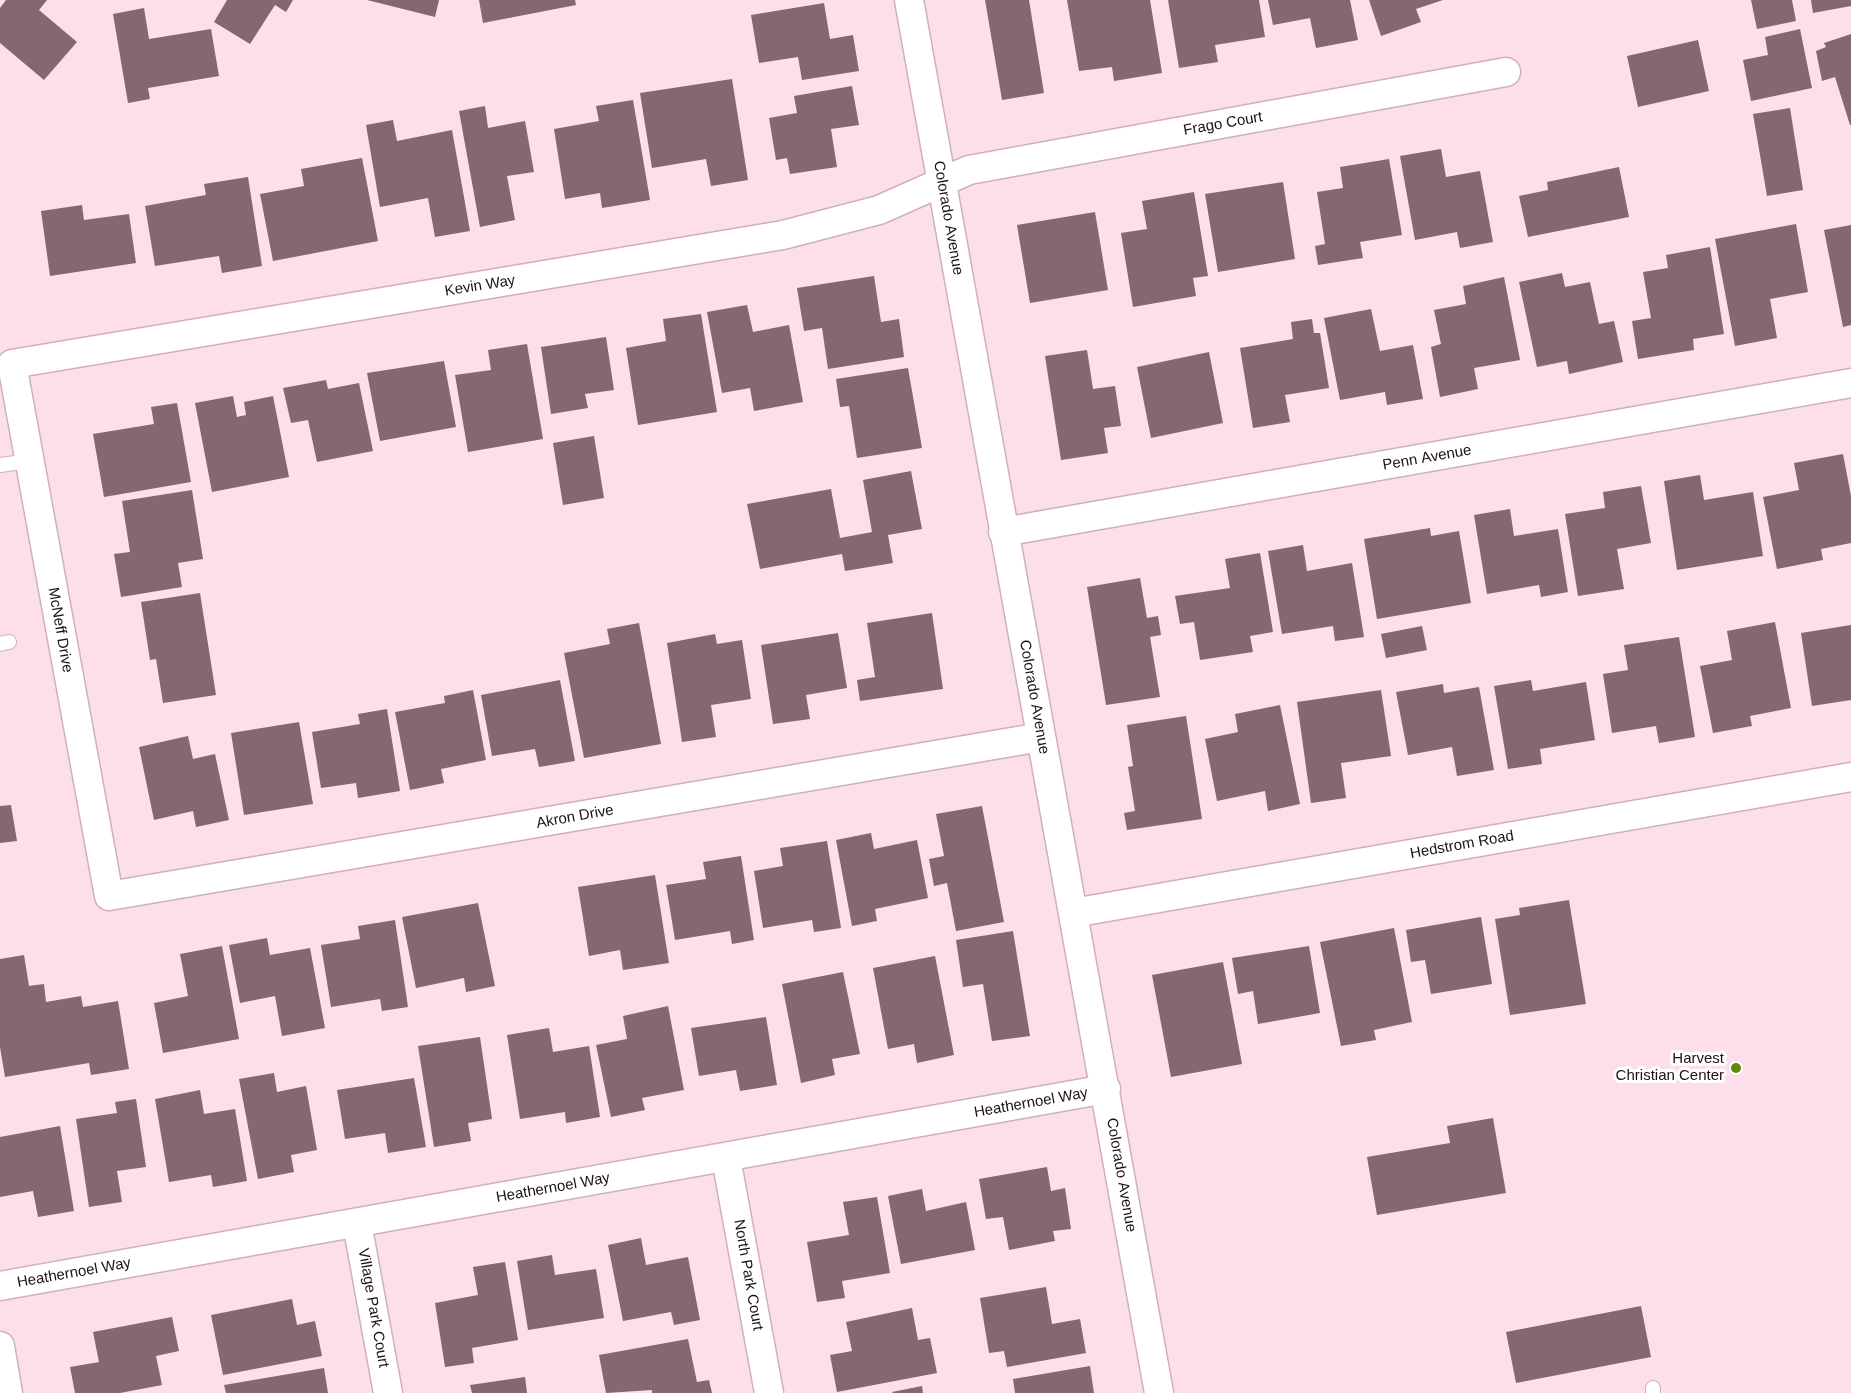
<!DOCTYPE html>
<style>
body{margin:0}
canvas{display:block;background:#fcdfea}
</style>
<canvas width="1851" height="1393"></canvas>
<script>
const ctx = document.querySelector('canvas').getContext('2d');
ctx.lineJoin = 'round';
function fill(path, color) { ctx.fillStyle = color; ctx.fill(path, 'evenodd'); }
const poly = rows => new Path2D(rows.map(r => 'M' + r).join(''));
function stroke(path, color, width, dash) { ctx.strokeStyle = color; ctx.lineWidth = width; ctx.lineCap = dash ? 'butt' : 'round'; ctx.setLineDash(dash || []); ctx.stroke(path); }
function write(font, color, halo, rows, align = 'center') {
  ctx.font = font + ' Helvetica,sans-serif'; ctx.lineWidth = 6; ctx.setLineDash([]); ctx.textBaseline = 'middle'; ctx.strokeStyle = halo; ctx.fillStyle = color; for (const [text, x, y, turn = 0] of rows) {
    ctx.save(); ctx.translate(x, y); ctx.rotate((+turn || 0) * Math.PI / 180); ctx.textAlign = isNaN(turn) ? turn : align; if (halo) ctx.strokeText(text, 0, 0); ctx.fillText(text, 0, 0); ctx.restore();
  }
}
fill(poly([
 [6,0,47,0,39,10,77,42,44,80,0,43,0,8],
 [227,0,293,0,286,12,275,5,250,44,214,22],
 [367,0,439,0,435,17],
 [479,0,575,0,576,5,483,23],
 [985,0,1029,0,1044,93,1002,100],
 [1067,0,1150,0,1162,73,1114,81,1112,67,1079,71],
 [1168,0,1259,0,1265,37,1215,45,1218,62,1179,68],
 [1268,0,1350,0,1358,40,1316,48,1310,18,1273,25],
 [1369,0,1443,0,1416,9,1421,22,1381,36],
 [1751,0,1792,0,1796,21,1757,29],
 [1811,0,1851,0,1851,6,1813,13],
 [824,3,830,39,853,35,859,71,802,80,798,57,759,63,751,15],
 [144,8,149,39,211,29,219,76,148,88,150,99,128,103,113,14],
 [1800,29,1812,88,1751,101,1743,60,1768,55,1765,37],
 [1851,34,1851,125,1850,125,1835,77,1822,81,1816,51,1826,47,1824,43],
 [1698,40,1709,91,1638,107,1627,56],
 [732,79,748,180,711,186,706,159,652,168,640,93],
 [852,86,859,125,831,129,837,167,790,174,787,158,776,160,769,118,797,113,794,96],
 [633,100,650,200,602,208,600,193,565,199,554,129,599,121,596,106],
 [485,106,488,128,525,121,534,172,507,176,515,220,480,227,459,111],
 [1790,108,1803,190,1767,196,1753,114],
 [393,120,397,141,452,130,470,231,435,237,428,198,380,207,366,125],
 [1441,149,1446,177,1480,171,1493,242,1460,248,1457,232,1415,240,1400,156],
 [362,158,378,241,273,261,260,194,304,186,301,169],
 [1389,159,1402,235,1360,242,1363,258,1318,265,1315,246,1325,244,1317,192,1343,188,1340,167],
 [1619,167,1629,217,1528,237,1519,196,1548,190,1547,182],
 [248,177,262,266,222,273,219,256,155,266,145,206,206,195,204,184],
 [1283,182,1295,259,1218,272,1205,194],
 [1194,192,1208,276,1193,278,1196,296,1133,307,1121,233,1147,229,1142,201],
 [82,205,84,220,129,214,136,263,50,276,41,211],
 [1095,212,1108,290,1030,303,1017,225],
 [1796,224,1808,292,1770,299,1777,338,1735,346,1715,239],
 [1851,225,1851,325,1843,327,1824,230],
 [1710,247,1724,334,1693,339,1694,350,1638,359,1632,321,1651,318,1643,272,1668,268,1666,255],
 [1562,273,1565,287,1590,282,1599,324,1614,321,1623,362,1569,374,1567,361,1537,367,1519,282],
 [874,276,881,322,899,319,904,357,828,369,822,328,804,331,797,288],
 [1504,277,1520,360,1474,368,1478,389,1440,397,1431,347,1441,344,1434,310,1466,304,1463,286],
 [747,305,753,332,789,325,803,402,754,411,750,388,722,393,707,312],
 [1371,309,1380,351,1413,345,1423,399,1387,405,1385,392,1340,400,1324,318],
 [701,314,717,412,638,425,626,348,666,341,663,319],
 [1312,319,1314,333,1320,333,1329,388,1285,395,1290,422,1253,428,1240,348,1293,339,1291,322],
 [606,337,614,390,585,394,588,408,551,414,541,347],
 [527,344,543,439,468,452,455,375,491,370,488,350],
 [1087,350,1093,389,1115,386,1121,426,1104,428,1108,453,1061,460,1045,356],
 [1209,352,1223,423,1151,438,1137,367],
 [444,361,456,427,380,441,367,373],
 [908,368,922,448,857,458,849,406,840,407,836,379],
 [326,380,328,389,359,383,373,451,317,462,308,420,291,423,283,388],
 [233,396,237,417,246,415,244,402,273,396,289,477,212,492,195,403],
 [177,403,191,482,104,497,93,434,154,424,151,407],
 [594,436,604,498,563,505,553,443],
 [1843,454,1851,496,1851,543,1821,549,1823,560,1777,569,1763,497,1799,490,1794,463],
 [911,471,922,529,888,535,893,563,845,571,842,554,760,569,747,504,831,489,840,538,872,532,863,480],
 [1700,475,1704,500,1753,492,1763,556,1677,570,1664,481],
 [1641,486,1651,543,1617,549,1624,589,1578,596,1565,514,1605,508,1603,492],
 [192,490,203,559,178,563,182,587,121,597,114,554,130,552,122,501],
 [1510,509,1514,536,1558,529,1568,592,1541,597,1539,585,1487,594,1474,515],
 [1430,528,1431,536,1459,531,1471,603,1377,619,1364,539],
 [1303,545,1307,571,1352,563,1364,637,1335,641,1333,626,1282,634,1268,551],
 [1260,553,1273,632,1250,636,1253,652,1200,660,1194,622,1180,624,1175,596,1230,588,1225,559],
 [1140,578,1147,618,1158,616,1161,635,1150,637,1160,697,1106,705,1087,587],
 [200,593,216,695,163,703,156,659,150,660,141,602],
 [932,613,943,689,860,701,857,680,875,677,867,623],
 [1775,622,1791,708,1750,716,1752,726,1713,733,1700,666,1732,660,1727,631],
 [639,623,661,744,584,758,564,653,610,644,607,629],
 [1851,625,1851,700,1812,706,1801,633],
 [1422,626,1427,650,1386,658,1381,634],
 [838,633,847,688,806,695,810,719,773,724,761,645],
 [715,634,717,644,742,640,751,699,711,705,716,737,682,742,667,643],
 [1679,637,1695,737,1659,743,1656,726,1612,733,1603,674,1628,670,1624,645],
 [560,680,575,761,539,767,535,749,492,756,481,695],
 [1531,680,1533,691,1586,682,1595,740,1540,749,1542,764,1508,769,1494,686],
 [1443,684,1444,693,1479,687,1494,770,1457,776,1452,747,1408,755,1396,692],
 [473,690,486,760,441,769,444,783,410,790,395,712,445,703,444,696],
 [1381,690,1391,756,1341,763,1346,798,1311,803,1297,702],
 [1280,705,1300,804,1268,811,1265,791,1217,801,1205,739,1238,732,1235,714],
 [387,709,400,791,358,798,356,783,321,788,312,732,360,724,358,714],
 [1186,716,1202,819,1127,830,1124,813,1135,811,1128,767,1133,766,1127,725],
 [299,722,313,804,244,815,231,733],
 [188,736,193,759,215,754,229,820,196,827,193,811,154,820,139,747],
 [11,805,17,841,0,843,0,806],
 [982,806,1004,922,956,931,947,883,934,886,929,859,944,856,936,814],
 [871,833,874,849,917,840,928,898,875,909,877,921,852,926,836,840],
 [827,841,841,928,814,932,812,920,763,928,754,871,783,866,780,848],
 [741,856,754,940,732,944,730,931,675,940,666,885,706,879,703,862],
 [655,875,669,963,623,970,620,950,589,956,578,887],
 [1569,900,1586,1004,1510,1015,1495,919,1520,915,1519,908],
 [478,903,495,986,466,992,464,978,416,988,402,917],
 [1481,917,1492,984,1431,994,1425,960,1411,962,1406,930],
 [395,920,408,1007,382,1011,380,999,331,1007,321,945,360,939,358,926],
 [1394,928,1412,1022,1374,1030,1376,1040,1341,1046,1320,942],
 [1013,931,1030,1036,992,1041,983,984,963,987,956,940],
 [267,938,270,955,310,948,325,1028,282,1036,275,996,240,1003,229,945],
 [222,946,239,1039,163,1053,154,1003,188,996,180,954],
 [1309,946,1320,1013,1258,1024,1253,991,1238,994,1232,958],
 [24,955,29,986,44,984,46,1002,81,996,83,1007,118,1001,129,1069,91,1075,89,1063,5,1077,0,1047,0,959],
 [935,956,954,1055,917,1063,914,1044,888,1049,873,968],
 [1223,962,1242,1064,1171,1077,1152,975],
 [843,972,860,1054,832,1059,835,1075,801,1083,782,984],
 [668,1006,684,1090,642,1098,645,1110,611,1117,596,1045,627,1039,623,1016],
 [766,1017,777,1085,740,1091,736,1070,699,1076,691,1028],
 [549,1028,553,1052,589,1046,600,1117,566,1123,565,1112,520,1119,507,1035],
 [480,1037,492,1119,468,1123,471,1141,434,1147,418,1046],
 [274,1073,277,1092,306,1086,317,1150,291,1155,294,1172,258,1179,239,1079],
 [414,1078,426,1147,388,1153,385,1133,345,1139,337,1090],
 [200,1090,204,1114,235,1109,247,1181,213,1187,211,1175,169,1182,155,1099],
 [136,1099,146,1167,117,1171,122,1202,89,1207,76,1119,117,1113,115,1102],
 [1493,1118,1506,1193,1377,1215,1367,1157,1450,1143,1447,1126],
 [60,1126,74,1211,38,1217,33,1191,0,1197,0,1137],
 [1047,1167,1051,1191,1065,1188,1071,1229,1053,1231,1055,1241,1009,1250,1003,1217,986,1219,979,1179],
 [922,1189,926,1211,966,1202,975,1250,901,1264,888,1196],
 [877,1197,890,1273,842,1281,845,1298,817,1302,807,1242,849,1235,843,1202],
 [641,1238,646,1265,688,1257,700,1320,674,1325,671,1312,623,1321,608,1245],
 [552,1255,555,1275,596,1269,604,1318,528,1330,517,1261],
 [505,1262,518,1340,472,1348,474,1363,445,1367,435,1303,478,1295,473,1267],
 [1046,1287,1052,1324,1080,1319,1086,1353,1007,1367,1004,1351,989,1353,980,1298],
 [292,1299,297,1325,315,1321,322,1356,223,1375,211,1315],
 [1641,1306,1651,1357,1516,1383,1506,1332],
 [912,1308,918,1340,930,1338,937,1373,837,1392,830,1355,852,1351,846,1322],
 [172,1317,179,1351,156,1356,162,1385,120,1393,75,1393,70,1367,99,1362,93,1332],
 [688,1339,697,1382,709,1380,712,1393,652,1393,652,1390,606,1393,599,1355],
 [1090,1366,1094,1393,1015,1393,1013,1379],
 [324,1368,328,1393,226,1393,224,1385],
 [525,1377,527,1393,472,1393,470,1385],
 [922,1386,923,1393,893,1393,892,1392]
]), '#856673');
const lane = poly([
 [0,465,29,461],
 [0,644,9,642],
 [1653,1388,1653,1393]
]);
const street = poly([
 [909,0,1159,1393],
 [1003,532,1851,383],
 [1041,737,109,896,12,364,783,235,879,210,969,170,1506,72],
 [1073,913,1851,777],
 [726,1158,769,1393],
 [357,1223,388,1393],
 [0,1286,1106,1089],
 [0,1346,8,1393]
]);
stroke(lane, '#d1afbc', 16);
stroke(street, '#d1afbc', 31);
stroke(lane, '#fff', 14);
stroke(street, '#fff', 28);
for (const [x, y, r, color] of [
 [1736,1068,6,"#61860a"]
]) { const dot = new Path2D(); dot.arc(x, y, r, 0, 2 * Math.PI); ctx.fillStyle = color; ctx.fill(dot); stroke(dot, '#fff', 2); }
write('15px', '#1d1116', '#fff', [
 ["Frago Court",1223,124,-10],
 ["Colorado Avenue",948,218,80],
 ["Kevin Way",480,286,-9],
 ["Penn Avenue",1427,458,-10],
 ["McNeff Drive",60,630,80],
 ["Colorado Avenue",1034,697,80],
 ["Akron Drive",575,817,-10],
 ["Hedstrom Road",1462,845,-10],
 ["Heathernoel Way",1031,1103,-10],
 ["Colorado Avenue",1121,1175,80],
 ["Heathernoel Way",553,1188,-10],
 ["Heathernoel Way",74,1273,-10],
 ["North Park Court",748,1275,80],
 ["Village Park Court",373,1308,80]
]);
write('15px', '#1d1116', '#fff', [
 ["Harvest",1724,1059],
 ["Christian Center",1724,1076]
], 'right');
</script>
